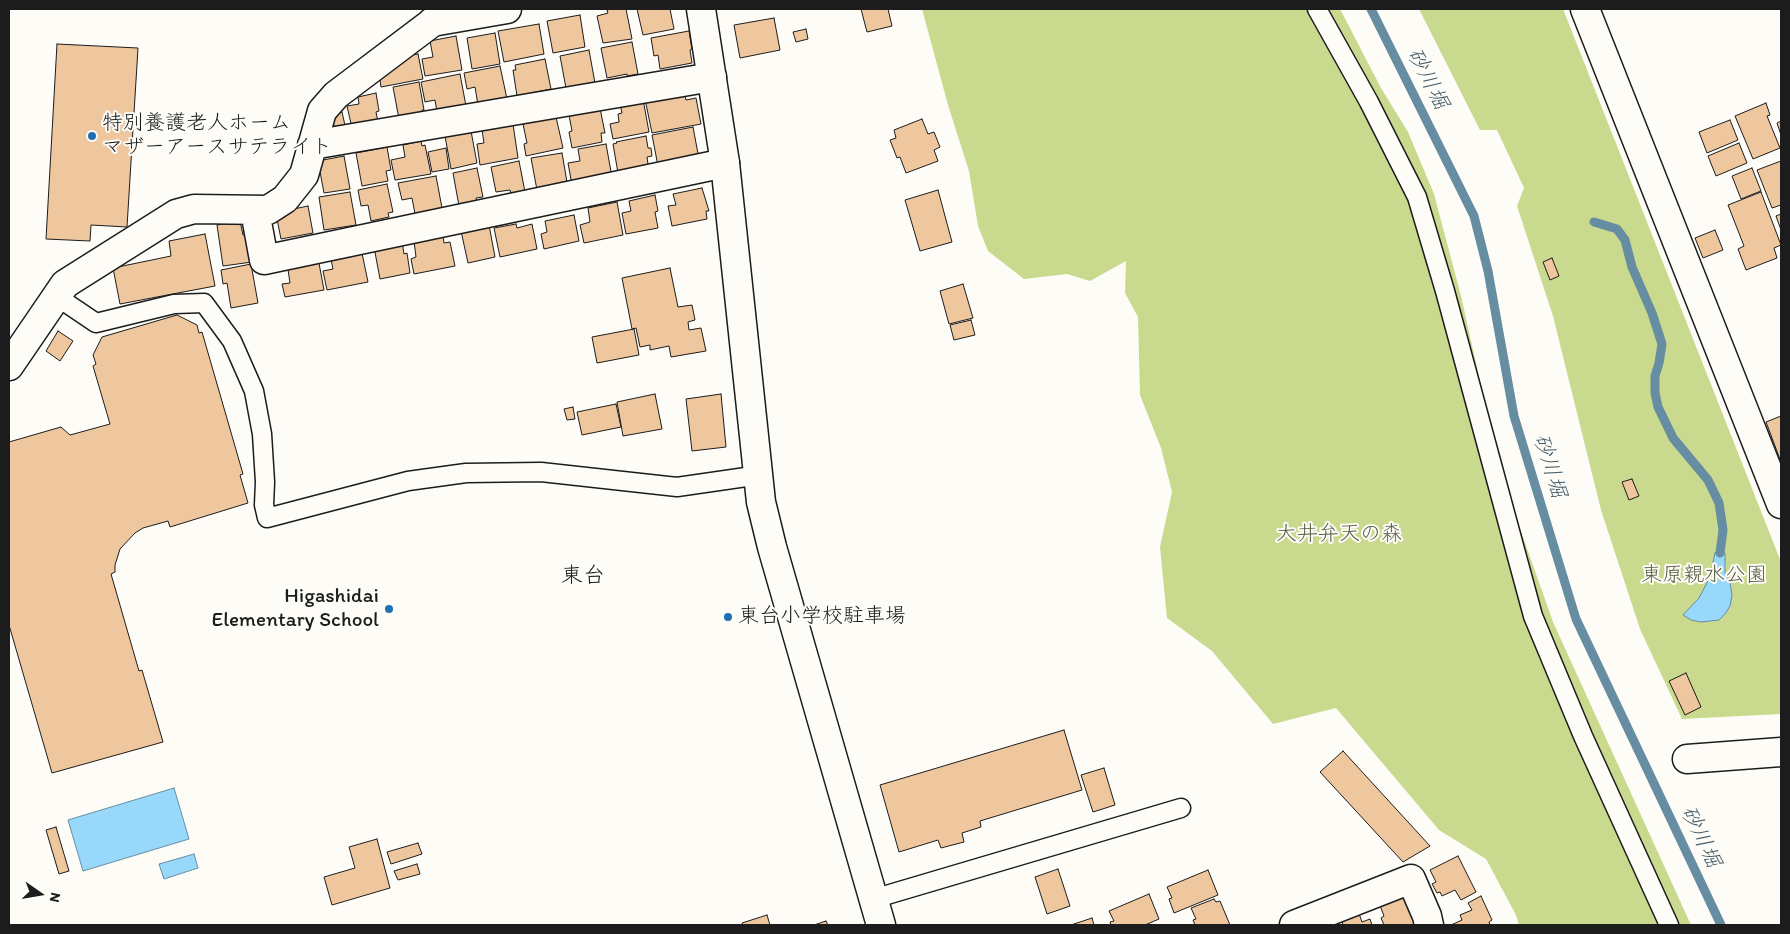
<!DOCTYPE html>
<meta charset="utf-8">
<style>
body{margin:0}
#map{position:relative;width:1790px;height:934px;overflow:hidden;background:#fdfcf7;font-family:Itim,sans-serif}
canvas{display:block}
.frame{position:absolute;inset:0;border:10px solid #1c1c1c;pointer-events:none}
.north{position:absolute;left:15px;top:869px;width:50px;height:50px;-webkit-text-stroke:4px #fdfcf7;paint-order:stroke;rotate:103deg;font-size:14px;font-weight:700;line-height:20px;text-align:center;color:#1c1c1c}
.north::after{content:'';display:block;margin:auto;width:18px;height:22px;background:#1c1c1c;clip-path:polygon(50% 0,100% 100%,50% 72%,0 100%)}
</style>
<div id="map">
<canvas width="1790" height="934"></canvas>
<div class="frame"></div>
<div class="north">N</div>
</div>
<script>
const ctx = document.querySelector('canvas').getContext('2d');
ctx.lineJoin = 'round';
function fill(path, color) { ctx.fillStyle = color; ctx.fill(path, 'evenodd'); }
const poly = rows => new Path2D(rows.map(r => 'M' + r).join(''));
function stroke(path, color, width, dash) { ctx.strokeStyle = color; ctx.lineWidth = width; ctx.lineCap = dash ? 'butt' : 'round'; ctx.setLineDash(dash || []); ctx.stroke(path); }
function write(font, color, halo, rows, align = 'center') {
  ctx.font = font + ' Itim,"Klee One",sans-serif'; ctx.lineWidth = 4; ctx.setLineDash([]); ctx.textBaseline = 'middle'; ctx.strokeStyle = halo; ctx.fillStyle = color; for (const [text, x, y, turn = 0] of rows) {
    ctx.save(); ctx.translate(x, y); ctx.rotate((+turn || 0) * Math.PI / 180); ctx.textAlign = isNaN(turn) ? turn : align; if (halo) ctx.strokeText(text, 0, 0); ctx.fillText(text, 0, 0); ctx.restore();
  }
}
fill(poly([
 [922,9,1340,9,1381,88,1408,132,1434,194,1461,296,1501,475,1553,622,1691,925,1519,925,1516,915,1486,859,1439,830,1336,708,1273,724,1212,651,1167,618,1160,547,1172,492,1161,448,1140,395,1138,317,1125,293,1126,261,1090,281,1067,274,1024,279,988,251,978,226,969,171,948,105],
 [1419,9,1563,9,1781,562,1781,714,1682,719,1640,629,1601,510,1553,316,1517,206,1524,188,1497,130,1480,130]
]), '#c9d98e');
const water = poly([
 [1715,553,1725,553,1725,573,1730,583,1732,595,1730,606,1725,614,1719,620,1701,622,1691,620,1683,615,1699,598,1710,577,1715,553],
 [174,788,189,839,83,871,68,820,174,788],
 [194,854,198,868,164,879,159,864,194,854]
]);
fill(water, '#98d8fa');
stroke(water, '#668da1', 1);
stroke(poly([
 [1371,9,1474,216,1488,271,1514,416,1576,619,1721,925],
 [1594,222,1617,229,1625,240,1632,267,1652,313,1662,344,1659,363,1655,376,1655,393,1658,407,1673,438,1708,480,1719,503,1723,530,1720,553]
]), '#668da1', 9);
const building = poly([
 [611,9,626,9,632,39,603,43,597,16,608,13,607,10,611,9],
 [637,9,670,9,674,29,643,35,637,9],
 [861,9,888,9,892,26,867,32,861,9],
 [580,15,585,47,553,53,547,21,580,15],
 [774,18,780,50,740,58,734,25,774,18],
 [539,24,544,54,504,62,498,31,539,24],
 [806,29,808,39,796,42,793,32,806,29],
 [689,31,692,49,690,50,692,63,660,69,658,55,654,56,651,38,689,31],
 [495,33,500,64,472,69,467,38,495,33],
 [456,36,462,70,425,76,422,59,433,57,430,41,456,36],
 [632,42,638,74,627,76,627,74,607,78,601,48,632,42],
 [57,44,138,48,127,227,91,225,90,241,46,239,57,44],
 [589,50,595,83,566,88,560,56,589,50],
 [418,54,423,79,381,87,379,73,395,58,418,54],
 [545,59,551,89,517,96,513,70,516,70,515,65,545,59],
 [500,66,507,99,478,105,475,87,467,89,464,73,500,66],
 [460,74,466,106,437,112,435,100,425,102,421,82,460,74],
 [419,82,424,110,422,110,422,114,399,119,393,87,419,82],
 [684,92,686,100,696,98,701,124,652,133,645,99,684,92],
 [376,93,379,111,376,112,378,122,352,128,347,106,359,104,358,97,376,93],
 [643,99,649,132,613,139,610,124,619,122,618,114,622,113,620,104,643,99],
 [1766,103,1770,115,1767,116,1780,148,1753,159,1735,116,1766,103],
 [600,108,605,133,601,133,602,142,572,148,569,132,572,131,569,115,600,108],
 [342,112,346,130,335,132,332,115,342,112],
 [556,117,563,148,526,156,524,144,527,143,523,124,556,117],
 [922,119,928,134,934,132,940,147,934,150,938,161,906,173,900,157,897,158,890,140,896,138,894,130,922,119],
 [1730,120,1738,140,1707,153,1699,132,1730,120],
 [1781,121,1781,135,1777,123,1781,121],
 [513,124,518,158,480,165,477,144,484,143,482,130,513,124],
 [693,127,699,159,658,166,652,135,693,127],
 [471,131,477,163,451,169,445,136,471,131],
 [646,136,648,148,651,148,652,156,647,157,649,171,618,173,613,144,617,143,616,142,646,136],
 [421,141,422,146,425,145,431,174,395,180,391,160,405,157,403,145,421,141],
 [1739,143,1747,163,1716,176,1708,156,1739,143],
 [606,144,612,177,572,185,568,163,580,161,578,149,606,144],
 [387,147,391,170,386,171,388,181,362,186,356,153,387,147],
 [446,148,449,169,432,172,428,152,446,148],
 [562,153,567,182,537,190,531,158,562,153],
 [344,156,350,189,324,193,318,161,344,156],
 [519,161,525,192,511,194,510,190,496,192,491,167,519,161],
 [1781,161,1781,205,1772,208,1757,170,1781,161],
 [477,168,483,197,476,198,477,202,459,206,453,173,477,168],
 [1752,168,1761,191,1741,199,1732,176,1752,168],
 [436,176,442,208,415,214,412,198,402,200,398,183,436,176],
 [387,184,393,212,388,213,389,217,371,221,368,205,361,206,358,190,387,184],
 [702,188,709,211,706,211,707,219,672,226,668,206,676,205,673,194,702,188],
 [938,190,952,242,920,251,905,200,938,190],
 [350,192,356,225,324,230,319,197,350,192],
 [1761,192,1781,245,1774,248,1777,258,1746,270,1738,249,1744,246,1728,205,1761,192],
 [655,195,658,211,655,212,658,228,626,234,622,213,631,211,629,201,655,195],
 [617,202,623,235,584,243,580,225,590,222,588,208,617,202],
 [308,206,313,233,281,239,277,219,285,217,284,211,308,206],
 [1781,214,1781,230,1776,216,1781,214],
 [574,215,579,241,544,249,541,234,547,232,545,221,574,215],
 [240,221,243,235,247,234,252,262,223,266,217,225,240,221],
 [516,224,517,228,532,224,537,249,500,257,494,228,516,224],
 [489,225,495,257,468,263,461,231,489,225],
 [1715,230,1723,250,1703,258,1695,238,1715,230],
 [205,234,215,286,120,304,113,268,171,256,169,241,205,234],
 [443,235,444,243,450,242,455,266,414,274,411,259,416,257,414,241,443,235],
 [402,242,404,254,407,253,410,273,380,279,374,247,402,242],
 [362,253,368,282,327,290,323,271,333,269,330,255,362,253],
 [318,258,324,290,285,297,282,284,290,283,287,263,318,258],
 [1552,258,1559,276,1550,280,1543,262,1552,258],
 [251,264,258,303,231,308,227,283,223,284,221,270,251,264],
 [670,268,678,307,692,305,695,320,688,322,689,330,701,328,706,351,671,357,669,346,650,350,650,345,640,347,636,328,632,329,622,278,670,268],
 [963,284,973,318,949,324,940,291,963,284],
 [177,315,197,325,199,333,202,332,243,474,240,475,248,503,170,527,168,521,143,528,135,533,120,549,115,565,115,572,111,574,139,671,142,670,163,742,52,773,9,625,9,442,61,427,70,435,110,424,93,366,96,364,93,355,102,337,177,315],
 [971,320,975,335,954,340,950,325,971,320],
 [634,329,639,355,597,363,592,337,634,329],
 [58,331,73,341,60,361,46,351,58,331],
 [655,394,662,429,623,436,617,402,655,394],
 [721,394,726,447,692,451,686,399,721,394],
 [616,404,621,427,582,435,577,412,616,404],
 [573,407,575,419,567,420,564,409,573,407],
 [1781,416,1781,462,1766,422,1781,416],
 [1632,479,1639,496,1629,500,1622,482,1632,479],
 [1686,673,1701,707,1685,715,1669,681,1686,673],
 [1064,730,1082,790,980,821,981,827,962,833,964,842,941,848,938,840,899,852,880,785,1064,730],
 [1343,751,1430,846,1403,862,1320,772,1343,751],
 [1104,768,1115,805,1093,812,1081,775,1104,768],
 [56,827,69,871,59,874,46,830,56,827],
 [377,839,390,888,332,905,324,877,355,868,349,847,377,839],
 [418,843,422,854,391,864,387,852,418,843],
 [1458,856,1476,892,1461,900,1455,890,1442,896,1440,892,1437,893,1432,884,1436,882,1430,870,1458,856],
 [417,864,420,874,398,880,394,871,417,864],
 [1058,869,1070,906,1047,914,1035,877,1058,869],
 [1208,870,1218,895,1174,913,1169,899,1172,898,1167,887,1208,870],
 [1400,893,1408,898,1416,925,1384,925,1381,918,1384,916,1379,903,1400,893],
 [1149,894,1159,919,1145,925,1111,925,1110,922,1114,921,1109,911,1149,894],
 [1481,896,1492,920,1489,922,1490,925,1451,925,1462,920,1460,915,1472,910,1468,903,1481,896],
 [1214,899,1216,902,1220,901,1230,925,1195,925,1193,920,1196,919,1191,908,1214,899],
 [1358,911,1362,922,1370,919,1372,925,1343,925,1341,919,1358,911],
 [767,915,770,925,743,925,742,923,767,915],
 [1092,918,1094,925,1071,925,1092,918],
 [826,921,828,925,814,925,826,921]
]);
fill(building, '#efc79f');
stroke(building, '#1c1c1c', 1);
const service = poly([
 [1317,9,1369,102,1417,197,1445,291,1533,616,1583,736,1669,925],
 [56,296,96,323,174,304,204,303,232,341,254,391,262,434,265,482,264,505,267,518,408,481,466,473,541,472,677,487,760,475],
 [873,899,1181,808]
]);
const minor = poly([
 [1585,9,1781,504],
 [432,22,507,9],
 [312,145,712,77],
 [255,211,264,260,725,163],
 [9,366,65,284,176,214,194,209,268,210,285,199,304,175,322,111,336,95,450,9],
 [1294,925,1411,879,1427,916,1429,925]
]);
const tertiary = poly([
 [701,9,725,163,761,502,772,547,881,925],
 [1687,759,1781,752]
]);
stroke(service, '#1c1c1c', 21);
stroke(minor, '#1c1c1c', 31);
stroke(tertiary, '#1c1c1c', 31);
stroke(service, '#fdfcf7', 18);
stroke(minor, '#fdfcf7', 28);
stroke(tertiary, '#fdfcf7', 28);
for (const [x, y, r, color] of [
 [92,136,5,"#1f6fb2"],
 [389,609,5,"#1f6fb2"],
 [728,617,5,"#1f6fb2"]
]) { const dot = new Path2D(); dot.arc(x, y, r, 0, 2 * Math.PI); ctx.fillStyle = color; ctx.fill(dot); stroke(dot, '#fdfcf7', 2); }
write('21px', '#1c1c1c', '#fdfcf7', [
 ["特別養護老人ホーム",102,124],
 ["マザーアースサテライト",102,148],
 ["Higashidai",379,597,"right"],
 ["Elementary School",379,621,"right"],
 ["東台小学校駐車場",738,617]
], 'left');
write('21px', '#595e44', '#fdfcf7', [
 ["大井弁天の森",1339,535],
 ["東原親水公園",1704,576]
]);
write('italic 22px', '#475e6a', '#fdfcf7', [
 ["砂川堀",1427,79,63],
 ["砂川堀",1549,466,73],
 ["砂川堀",1700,837,65]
]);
write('22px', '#1c1c1c', '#fdfcf7', [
 ["東台",583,576]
]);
</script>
